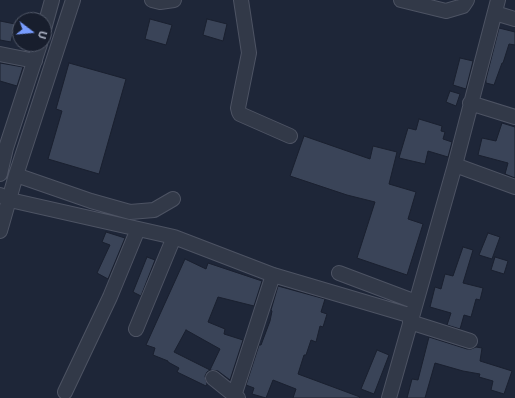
<!DOCTYPE html>
<style>
body{margin:0}
#map{position:relative;width:515px;height:398px;overflow:hidden;background:#1e2638;font-family:"Noto Sans",sans-serif}
canvas{display:block}
.north{position:absolute;left:12px;top:12px;width:40px;height:40px;box-sizing:border-box;background:#181e2d;border:1px solid #535a6a;border-radius:50%;rotate:106deg;font-size:11px;font-weight:700;line-height:16px;text-align:center;color:#acb3c5}
.north::after{content:'';display:block;margin:auto;width:14px;height:18px;background:#789cfe;clip-path:polygon(50% 0,100% 100%,50% 72%,0 100%)}
</style>
<div id="map">
<canvas width="515" height="398"></canvas>
<div class="north">U</div>
</div>
<script>
const ctx = document.querySelector('canvas').getContext('2d');
ctx.lineJoin = 'round';
function fill(path, color) { ctx.fillStyle = color; ctx.fill(path, 'evenodd'); }
const poly = rows => new Path2D(rows.map(r => 'M' + r).join(''));
function stroke(path, color, width, dash) { ctx.strokeStyle = color; ctx.lineWidth = width; ctx.lineCap = dash ? 'butt' : 'round'; ctx.setLineDash(dash || []); ctx.stroke(path); }
const building = poly([
 [150,19,172,25,166,45,145,39,150,19],
 [207,19,227,24,223,41,203,35,207,19],
 [0,21,15,24,11,42,0,40,0,21],
 [499,28,515,32,515,45,509,44,503,63,502,63,494,85,486,83,486,79,499,28],
 [460,58,473,61,466,89,453,85,460,58],
 [0,63,23,67,17,86,0,81,0,63],
 [69,63,126,79,99,174,48,159,62,111,56,109,69,63],
 [450,91,460,94,456,106,446,102,450,91],
 [419,119,442,126,441,131,445,132,443,139,452,142,448,157,428,151,425,164,399,158,408,128,416,130,419,119],
 [502,123,515,127,515,178,505,174,508,163,478,155,482,138,496,141,502,123],
 [304,136,370,159,373,146,397,152,389,184,416,192,408,219,423,224,407,275,357,258,375,202,347,195,290,176,304,136],
 [106,232,125,238,108,279,97,273,110,245,102,242,106,232],
 [488,233,500,237,492,259,479,255,488,233],
 [463,247,473,250,463,283,483,288,480,300,476,299,471,317,464,315,460,329,447,325,451,313,430,307,435,287,441,289,445,274,453,276,463,247],
 [147,257,155,260,141,296,133,292,147,257],
 [495,257,508,261,504,274,491,270,495,257],
 [185,259,206,269,208,263,262,281,254,306,218,297,208,322,225,329,224,334,243,340,230,380,218,371,210,370,207,372,205,376,207,384,206,386,177,372,179,368,168,362,168,361,153,355,155,348,146,345,185,259],
 [186,330,220,349,210,370,174,352,186,330],
 [278,286,325,299,321,312,327,314,323,327,320,326,316,342,311,340,306,355,304,355,298,374,360,397,359,398,293,398,296,389,273,380,266,398,252,394,254,388,246,385,259,345,261,345,270,321,272,311,271,310,278,286],
 [429,337,467,349,471,349,476,347,482,348,480,361,512,371,504,394,491,390,493,381,479,377,480,374,463,371,435,363,425,398,407,398,412,379,418,380,429,337],
 [377,350,389,355,374,394,361,389,377,350]
]);
fill(building, '#3a4458');
stroke(building, '#1a202f', 1);
const minor = poly([
 [152,0,160,2,174,0],
 [241,0,249,53,238,108,239,112,240,114,290,136],
 [401,0,446,11,463,6,467,0],
 [495,13,515,19],
 [44,29,52,0],
 [0,54,35,61],
 [470,103,515,117],
 [455,165,515,187],
 [0,174,6,148,40,44],
 [16,175,91,201,130,212,154,210,173,199],
 [0,195,10,200,174,237,273,275,412,316],
 [0,231,16,175,73,0],
 [339,273,416,302],
 [410,322,470,341],
 [136,329,174,237],
 [213,378,238,398],
 [65,392,110,297,138,229],
 [234,396,273,275],
 [389,398,455,165,498,0]
]);
stroke(minor, '#4d5363', 16);
stroke(minor, '#323948', 14);
</script>
